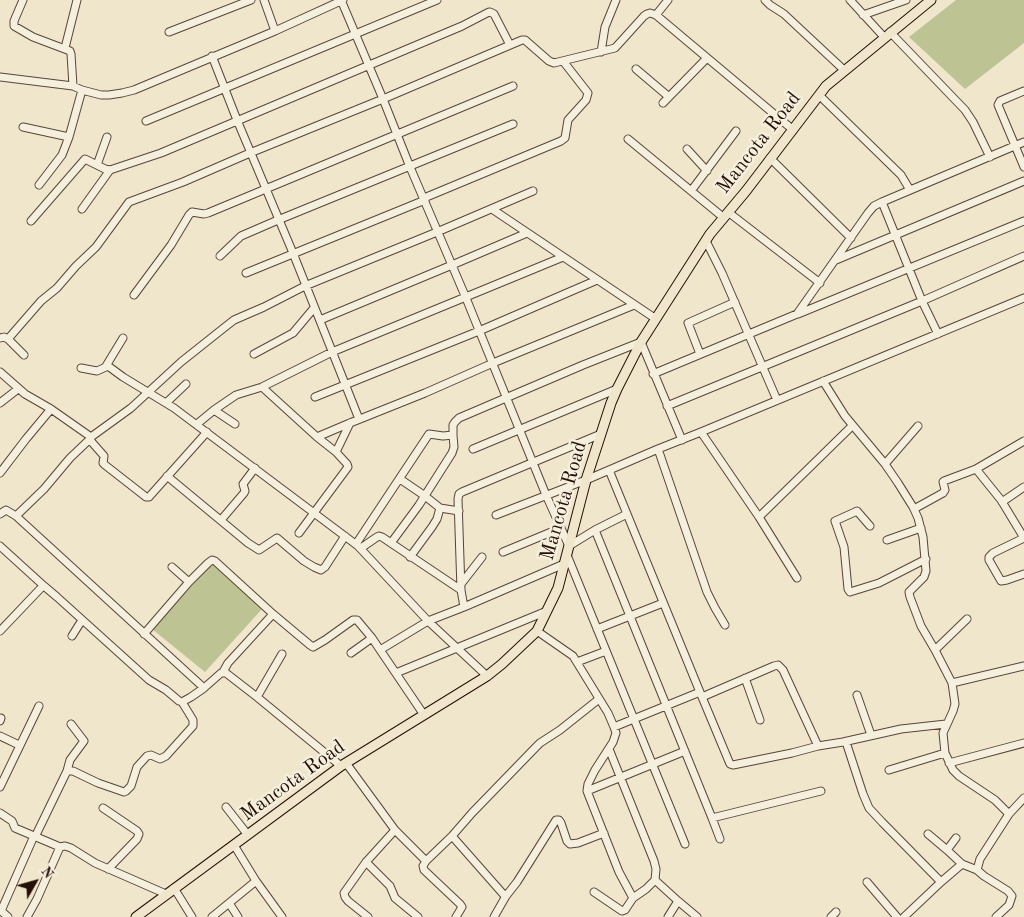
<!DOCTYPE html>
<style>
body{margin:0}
#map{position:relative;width:1024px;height:917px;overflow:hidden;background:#f0e6cc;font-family:"Old Standard TT",serif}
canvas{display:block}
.north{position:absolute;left:10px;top:857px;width:50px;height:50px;-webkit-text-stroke:4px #f5efde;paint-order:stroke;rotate:52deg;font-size:14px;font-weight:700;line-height:20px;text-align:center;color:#260f06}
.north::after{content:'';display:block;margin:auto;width:18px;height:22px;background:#260f06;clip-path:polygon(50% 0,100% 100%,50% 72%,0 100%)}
</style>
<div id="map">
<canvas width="1024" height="917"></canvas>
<div class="north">N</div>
</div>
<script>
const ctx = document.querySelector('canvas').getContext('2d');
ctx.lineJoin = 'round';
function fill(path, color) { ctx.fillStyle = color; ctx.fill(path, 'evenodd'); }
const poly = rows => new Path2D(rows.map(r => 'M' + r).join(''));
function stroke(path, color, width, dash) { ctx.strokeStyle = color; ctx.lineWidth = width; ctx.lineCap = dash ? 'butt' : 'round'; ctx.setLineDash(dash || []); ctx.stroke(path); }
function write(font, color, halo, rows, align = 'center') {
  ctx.font = font + ' "Old Standard TT",serif'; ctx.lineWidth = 5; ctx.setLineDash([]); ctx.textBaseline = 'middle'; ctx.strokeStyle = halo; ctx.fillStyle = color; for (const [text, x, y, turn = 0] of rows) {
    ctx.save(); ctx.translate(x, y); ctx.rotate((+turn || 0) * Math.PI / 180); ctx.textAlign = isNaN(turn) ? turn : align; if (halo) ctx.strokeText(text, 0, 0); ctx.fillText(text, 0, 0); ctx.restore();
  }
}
fill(poly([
 [956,0,1024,0,1024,43,965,89,909,37],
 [212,564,262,609,205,672,152,629]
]), '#bec394');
const minor = poly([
 [23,0,14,21,14,26,33,37,70,51,71,54,73,86],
 [264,0,275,31],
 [341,0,383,99,410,167,466,298,546,495,569,546,595,530,627,514],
 [765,0,770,5,784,14,844,70],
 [850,0,884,37],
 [656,15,668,0],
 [863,15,906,0],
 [169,32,251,0],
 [890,32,965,110,973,122,990,157],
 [65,48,77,0],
 [601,52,605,27,616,0],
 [212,56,237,120,293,253,359,419],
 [636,69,669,97],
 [0,77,73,86,82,90,101,95,109,95,122,93,134,90,275,31,343,0],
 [1024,91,1000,101,998,105,1024,167],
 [819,95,901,175,910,190],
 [663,103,707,58],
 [146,121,437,0],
 [23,127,69,137],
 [628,139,724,218],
 [687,149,707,171],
 [770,158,851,238],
 [97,165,107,137],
 [39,185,62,155,69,137,82,90],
 [691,191,736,131],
 [424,198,561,141,565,138,568,120,586,100,588,93,563,61],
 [82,209,110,170],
 [492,209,656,319],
 [728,212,820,283],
 [31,221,85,159,105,169,110,170,161,153,462,26,489,12,490,12,494,14,510,45],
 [706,241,722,273,777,400],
 [220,256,241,236,278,220,513,124],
 [836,260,1024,181],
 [246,273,425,200],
 [134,295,171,245,189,215,192,212,204,214,208,213,513,86],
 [798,314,1024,221],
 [320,320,452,265,527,233],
 [938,334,922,301,882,202,1024,142],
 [0,338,4,337,8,339,24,355],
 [8,339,41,301,57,288,76,266,96,247,129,202,183,182,250,153,383,99,522,40,525,40,549,61,554,63,615,48,644,16,647,14,650,13,656,15,792,129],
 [254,354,293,333,314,308],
 [700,354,688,323,735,302],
 [106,366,123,338],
 [81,368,97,371,108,366,123,377,174,408,358,546,428,621,487,676],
 [0,372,25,394,51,409,91,437,131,408,181,362,225,327,234,320,264,307,305,286,437,232,533,191],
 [653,374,797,314,868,213,874,206,882,202],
 [823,381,845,416,885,464,898,483,913,507,918,518,923,537,926,571,924,577,909,592,910,597,921,626,935,650,952,683,955,704,953,711,943,733,945,753,953,770,959,776,995,800,1009,814,980,859,977,870,984,876,1008,891,1012,896,1009,905,996,917],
 [262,387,317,437,350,423,425,393,493,363,634,305],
 [315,397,479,331,597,280],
 [0,403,18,389],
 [166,403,186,384],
 [667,406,922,301,1024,256],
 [214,410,235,424],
 [197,424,214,410,236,395,262,387,332,352,563,257],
 [701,432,759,517,797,578],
 [90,440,104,456,103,463,105,465,146,497,149,497,207,432],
 [473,449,617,389],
 [658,449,707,592,715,608,725,625],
 [336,452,350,423],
 [885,464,918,426],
 [976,469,1024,441],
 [609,470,702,697,730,764,733,765,792,753,818,746,843,742,901,729,946,724],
 [0,473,26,439,51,409],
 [167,476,248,543,259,550,277,538,304,561,314,567,321,570,325,567,345,536],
 [400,479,425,496,440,508,437,519,432,527,410,557],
 [1002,502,1024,487],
 [440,508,459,511],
 [914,509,943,493,945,490,943,482,944,481,976,469,1001,500,1024,538],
 [0,514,6,510,16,516,204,688],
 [496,515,586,480,658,449,701,432,1024,298],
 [16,516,44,489,70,458,91,438],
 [759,517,852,426],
 [221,520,244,493,245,491,243,484,255,468],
 [870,526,857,511,855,512,835,521,844,547,848,589,850,592,879,583,926,559],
 [595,530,712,818,821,791],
 [299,533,348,467,347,464,336,452,317,437],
 [1024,538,993,553,989,557,989,560,1001,581,1007,580,1024,574],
 [887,540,921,528],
 [391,543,419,505,452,453,454,447,453,435],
 [356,544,429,434,443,436,453,435,453,425,455,422,459,418,583,365,641,342,682,440],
 [0,546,44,586],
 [361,548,377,537,379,536,382,537,461,590],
 [503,552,561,528],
 [567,555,685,844],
 [172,567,189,582],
 [461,584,482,557],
 [464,607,564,564],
 [273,614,310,645,313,647,325,640,353,620,357,620,372,638,424,715],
 [597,629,663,603],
 [0,631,40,589,44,586,57,597,149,680,166,690,179,701,182,702,191,697,204,688,221,673,226,673,257,697,341,766],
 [537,631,573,656,608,713,614,727,700,692],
 [144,634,189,582,208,563,212,560,215,561,273,614,228,663,223,672],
 [72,636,82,620],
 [380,650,428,621,464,607,461,590,458,499,459,494,462,492,601,434],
 [935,650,967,619],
 [351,653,372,638],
 [577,662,606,651],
 [396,673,547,611],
 [745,678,760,720],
 [952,683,1024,666],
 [857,695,871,735],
 [257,697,282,654],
 [702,697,774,666,778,665,783,670,818,746],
 [0,721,1,718],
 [614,727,616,733,613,742,595,770,588,784,587,791,619,872,633,898,646,889,655,880],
 [0,736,19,745],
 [846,742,863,794,869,808,882,822,941,882],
 [609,749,654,861,656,869,655,880,678,901,697,917],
 [346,763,395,830,426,861],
 [949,763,1024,743],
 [889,770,945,753],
 [67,771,70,760,84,741,71,724],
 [0,787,39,706],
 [587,791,685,751],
 [226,807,248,835],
 [103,808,137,831,139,834,137,839,108,869],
 [0,813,12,821,15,828,60,847,65,846,71,848,95,863,166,894],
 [1009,814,1024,798],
 [712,818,720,839],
 [928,834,947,850,962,864,977,870],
 [452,836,504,895,506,896,517,882,556,820,559,820,561,823,567,841,570,844,578,843,604,833],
 [35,837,67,771,73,771,98,783,124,792,126,791,131,786,137,767,147,756,151,755,160,759,166,756,193,726,193,720,182,702],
 [234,845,256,881,282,917],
 [947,850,956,838],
 [366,862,390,886,395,898,418,917],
 [867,882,897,917],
 [174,888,192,917],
 [594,892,622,911,625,910,633,898],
 [229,903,238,917],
 [0,910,8,917],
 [1,911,34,836],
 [27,917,37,899,60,847],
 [212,917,256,881],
 [368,917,348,901,345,897,344,893,366,862,395,830],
 [456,917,462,907,460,904,424,870,423,866,426,861,452,836,472,813,535,748,540,743,560,730,599,699],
 [494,917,506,896],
 [668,917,678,901],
 [831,917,836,912],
 [904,917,941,882,962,864]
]);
const major = poly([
 [136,917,341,766,487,676,502,664,537,631,558,588,586,480,611,403,617,389,641,342,710,234,746,191,826,86,931,0]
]);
stroke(minor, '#584538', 9);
stroke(major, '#260f06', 11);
stroke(minor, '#f5efde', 7);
stroke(major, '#f0e6cc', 9);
write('20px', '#260f06', '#f5efde', [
 ["Mancota Road",759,143,-52],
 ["Mancota Road",564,501,-74],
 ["Mancota Road",293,781,-36]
]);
</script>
